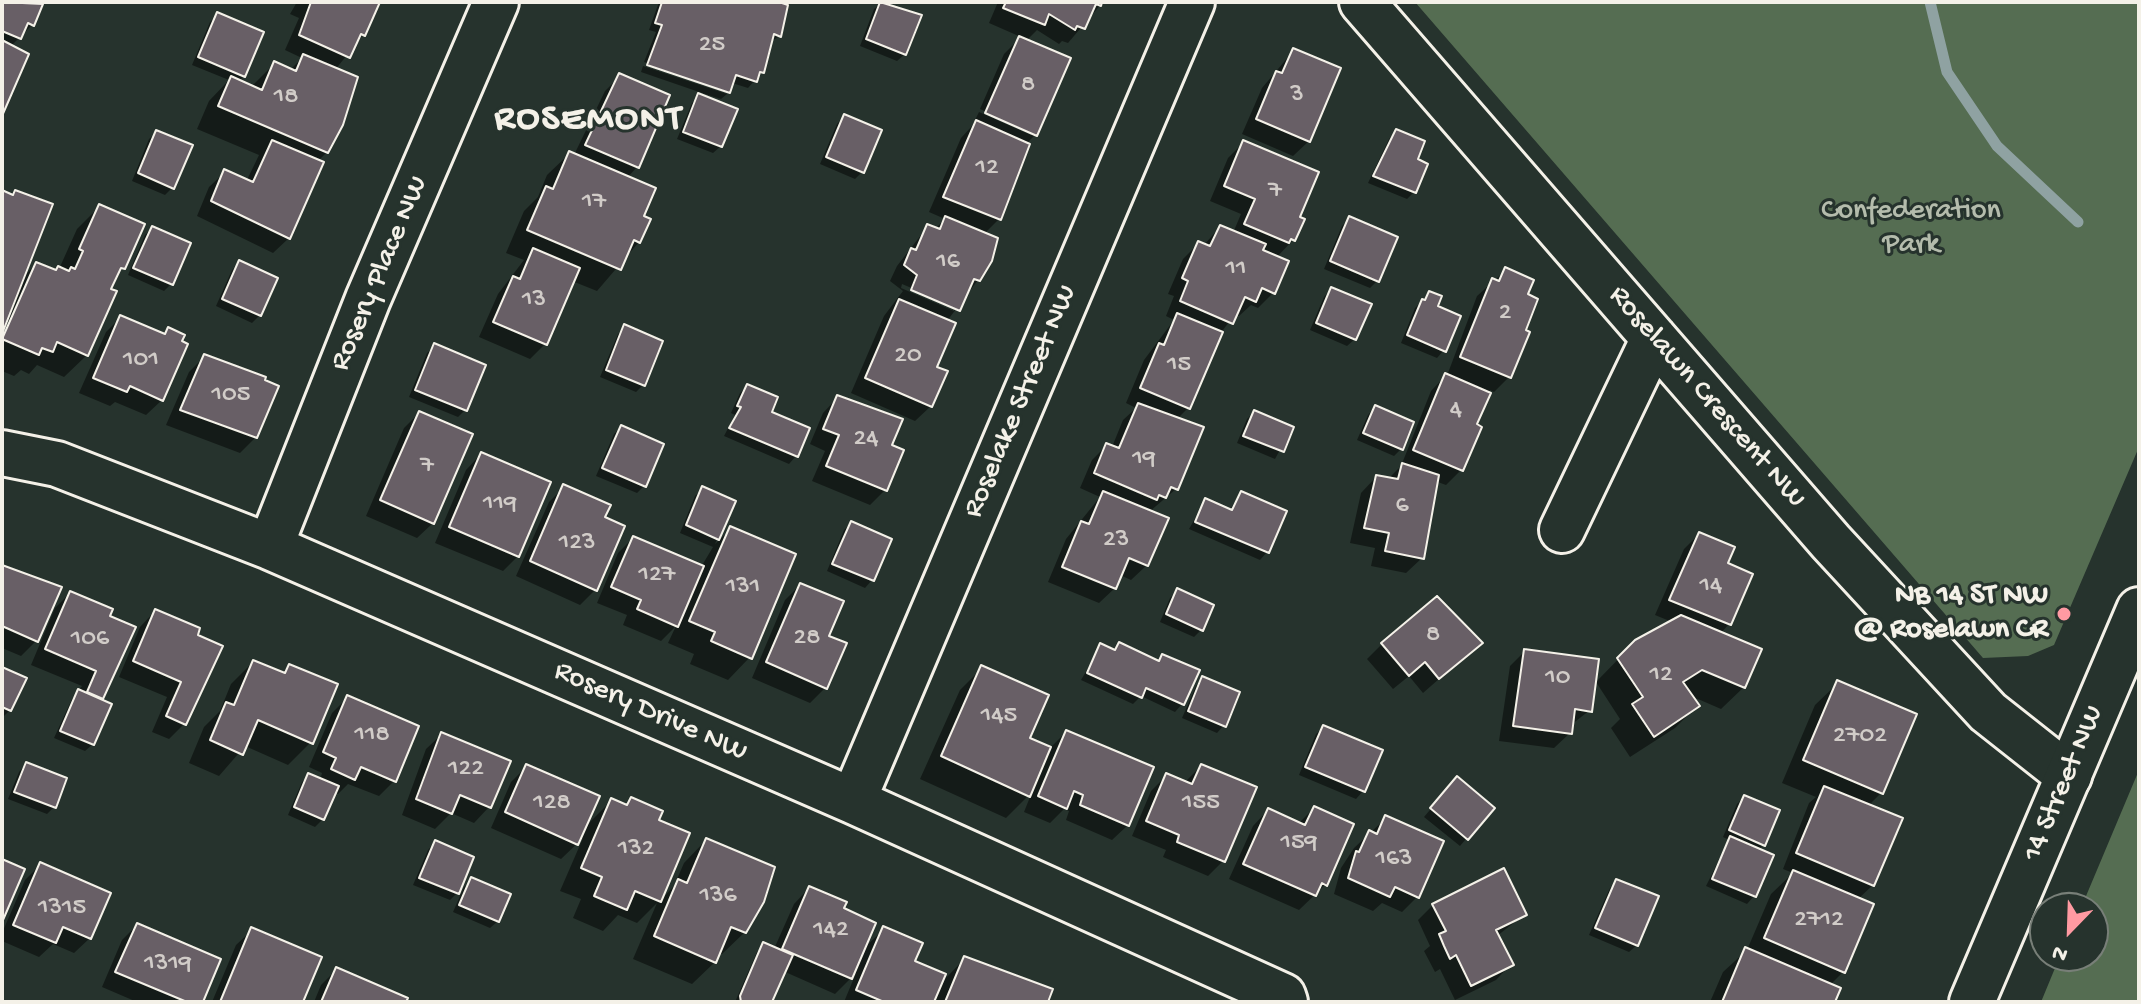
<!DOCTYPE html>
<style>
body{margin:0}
#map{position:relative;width:2141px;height:1004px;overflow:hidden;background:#26332d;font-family:"Gochi Hand",sans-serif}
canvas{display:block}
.frame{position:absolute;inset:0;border:4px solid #f4f1e8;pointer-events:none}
.north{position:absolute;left:2029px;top:892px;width:80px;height:80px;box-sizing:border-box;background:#26332d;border:2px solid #787f78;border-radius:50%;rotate:203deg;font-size:22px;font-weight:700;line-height:32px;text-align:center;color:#f4f1e8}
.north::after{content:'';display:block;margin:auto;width:28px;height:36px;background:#ff9aa2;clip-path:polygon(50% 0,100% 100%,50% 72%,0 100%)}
</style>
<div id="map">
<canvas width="2141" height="1004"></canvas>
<div class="frame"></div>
<div class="north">N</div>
</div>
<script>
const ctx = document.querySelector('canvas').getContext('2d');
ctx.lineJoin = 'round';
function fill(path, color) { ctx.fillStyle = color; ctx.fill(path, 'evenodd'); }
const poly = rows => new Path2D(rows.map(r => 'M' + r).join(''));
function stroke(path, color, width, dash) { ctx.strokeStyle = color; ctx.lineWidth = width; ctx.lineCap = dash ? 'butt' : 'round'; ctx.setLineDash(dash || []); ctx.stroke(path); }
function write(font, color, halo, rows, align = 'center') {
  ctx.font = font + ' "Gochi Hand",sans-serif'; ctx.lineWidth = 6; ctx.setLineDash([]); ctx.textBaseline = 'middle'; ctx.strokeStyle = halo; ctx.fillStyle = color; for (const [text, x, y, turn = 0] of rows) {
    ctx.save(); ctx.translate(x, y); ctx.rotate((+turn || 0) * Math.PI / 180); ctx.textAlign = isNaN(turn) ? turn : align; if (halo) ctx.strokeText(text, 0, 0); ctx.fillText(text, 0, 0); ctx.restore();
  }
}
fill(poly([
 [1415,2,2139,2,2139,447,2054,645,2028,656,1983,658],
 [2139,770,2139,1002,2041,1002,2060,956,2093,956,2093,908,2081,908]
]), '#556d52');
fill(poly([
 [2,2,40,5,32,25,10,47,2,111],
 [297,2,378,2,363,35,335,70,327,152,317,162,289,238,273,253,197,216,209,187,225,172,246,182,259,155,197,129,209,101,229,80,192,65,210,22,217,15,244,76,238,82,251,87,274,64,290,70,302,58,285,50,299,18,290,14],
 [659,2,773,2,785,20,780,36,770,42,762,72,748,88,732,83,727,93,727,90,644,62,656,32,649,30],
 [883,2,919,16,905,54,897,61,860,46,874,9],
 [998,2,1103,2,1068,43,1062,41,1059,44,1037,30,1026,41,1035,135,1026,144,999,219,984,234,978,280,947,321,935,368,931,406,915,421,851,393,884,316,903,291,890,281,897,266,928,226,935,229,945,219,929,212,961,138,972,126,979,112,1031,135,1031,131,980,109,1004,54,1021,37,989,23],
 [902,284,954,306,954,311,901,288],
 [1294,50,1309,141,1293,156,1242,134,1262,88],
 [643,66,727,94,721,99,702,93,641,72],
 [620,76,637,167,627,178,641,217,639,242,597,291,572,281,545,344,530,359,479,337,498,294,524,260,506,253,524,211,538,197,547,175,570,153,574,155,605,91],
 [699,96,721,146,713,153,677,139,692,103],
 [844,116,862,172,855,179,820,164,837,124],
 [1396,131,1415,160,1414,192,1407,199,1368,183,1389,139],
 [157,132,173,187,165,195,132,181,149,139],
 [1244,142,1298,218,1293,240,1276,258,1274,292,1258,308,1251,305,1239,316,1235,314,1220,334,1188,408,1177,419,1176,489,1149,512,1147,565,1131,580,1120,575,1115,588,1099,603,1048,582,1066,539,1100,497,1080,488,1092,460,1107,445,1112,447,1123,420,1136,408,1126,403,1144,360,1174,320,1166,316,1174,296,1168,294,1183,259,1199,243,1203,246,1220,227,1233,233,1241,214,1210,201,1228,158],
 [2,192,12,196,16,192,22,278,36,264,55,272,59,269,77,229,100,206,123,268,115,277,87,355,64,377,37,365,29,374,21,370,14,376,2,371],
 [1349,219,1377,281,1370,288,1324,269,1342,226],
 [152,228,171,284,164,291,128,275,145,235],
 [239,263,260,315,252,323,216,306,232,270],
 [1506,270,1526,295,1509,377,1494,392,1490,390,1461,470,1446,485,1435,481,1422,558,1406,573,1371,566,1375,548,1350,543,1361,493,1376,477,1388,479,1401,466,1431,391,1448,373,1477,296],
 [1331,289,1355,339,1347,346,1310,330,1324,297],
 [1430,293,1444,350,1437,358,1401,343,1415,308],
 [121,317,163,336,168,330,162,400,146,415,115,402,110,406,79,393,106,332],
 [625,327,643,385,636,392,600,377,618,334],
 [435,346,465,410,458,417,409,397,427,353],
 [204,357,256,437,240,453,166,425,189,372],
 [747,386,769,413,808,430,796,456,789,464,724,436,735,415,731,413,740,393],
 [838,397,901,420,890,446,885,490,870,505,812,481,825,451,810,444,823,413],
 [1375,407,1401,449,1394,456,1357,440,1368,415],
 [1254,412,1292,428,1275,459,1237,443,1247,419],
 [419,413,433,523,417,538,366,516,404,428],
 [621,427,644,486,637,493,596,476,614,434],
 [481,454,518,556,503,571,435,543,466,470],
 [564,487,602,518,595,590,580,605,516,576,549,502],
 [702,489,733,502,715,544,731,529,750,657,728,680,690,664,694,654,668,643,676,626,661,641,623,625,627,615,597,603,618,553,633,538,701,567,713,547,680,533,695,496],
 [1241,493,1284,512,1267,552,1260,560,1189,529,1205,501,1229,511],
 [851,523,872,580,865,588,827,571,844,530],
 [1699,534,1725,564,1729,624,1720,634,1744,687,1721,709,1691,696,1697,706,1675,728,1630,757,1611,728,1620,719,1596,682,1636,641,1672,622,1655,615,1684,549],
 [2,566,36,641,21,656,2,648],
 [800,585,827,637,825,688,810,703,752,678,785,600],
 [1177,591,1201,630,1194,637,1160,622,1170,598],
 [70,593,110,610,102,697,93,744,85,751,54,738,72,699,82,686,31,665,55,608],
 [155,611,198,629,184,724,169,739,152,732,167,697,119,677,140,627],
 [1480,643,1423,693,1409,676,1393,689,1367,659,1382,644],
 [1120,645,1157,662,1162,656,1182,704,1175,712,1141,696,1133,704,1081,680,1101,646,1113,651],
 [1525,651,1590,710,1571,725,1570,733,1554,748,1499,741,1510,666],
 [253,662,281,674,289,666,311,742,288,765,245,746,219,776,189,763,204,727,220,711,231,684],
 [982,668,1028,739,1051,747,1066,732,1128,825,1112,840,1066,820,1069,811,1064,809,1050,823,1024,812,1032,792,1006,818,920,779,960,690],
 [2,669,10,710,2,718],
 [1203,679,1224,725,1217,733,1182,718,1196,686],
 [1838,683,1881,793,1868,806,1873,885,1858,899,1843,972,1830,985,1833,1002,1710,1002,1723,972,1747,950,1771,894,1793,873,1783,869,1809,803,1816,797,1782,783,1815,705],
 [347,698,417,727,394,781,379,796,348,784,338,794,334,792,323,819,315,827,288,815,302,782,309,775,320,780,322,773,309,767,332,713],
 [1324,727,1381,751,1363,791,1356,799,1299,775,1316,734],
 [442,734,489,807,474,823,451,813,435,829,402,815,426,749],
 [26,764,54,807,47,814,8,799,19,772],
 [527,766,584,828,611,801,625,806,631,800,657,821,687,834,659,902,674,886,684,863,706,840,745,932,722,954,718,953,715,962,692,984,633,959,657,903,637,923,618,915,603,931,573,918,581,899,560,891,583,838,561,859,491,828,511,782],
 [1201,766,1223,861,1208,876,1163,857,1166,850,1132,836,1151,791,1167,775,1186,781],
 [1450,786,1492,808,1460,846,1424,817],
 [1744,797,1764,844,1758,850,1771,856,1754,896,1747,904,1706,886,1729,840,1723,837,1737,804],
 [1314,808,1325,885,1299,910,1229,879,1253,826,1268,810,1298,824],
 [1386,818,1417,897,1402,912,1382,903,1373,911,1334,894,1341,868,1354,848],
 [435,842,457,893,450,900,413,885,428,850],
 [40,865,90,938,74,953,53,944,39,957,2,941,2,933,25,880],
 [472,880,498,921,490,928,453,912,464,887],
 [1617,881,1637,945,1629,952,1589,935,1610,888],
 [809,888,842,909,863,949,884,929,913,962,947,977,965,958,1046,1002,844,1002,856,973,835,994,783,971,768,1002,735,1002,757,952,764,945,774,949,794,904],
 [1433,905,1525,914,1497,936,1511,964,1496,980,1455,1000,1440,969,1435,972,1424,951,1430,946,1418,920],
 [137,925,201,1002,137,1002,102,987,122,940],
 [252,930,301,1002,212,1002,236,945],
 [337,969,404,1002,314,1002,321,985]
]), '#0007');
stroke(poly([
 [1930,2,1947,72,1997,146,2078,222]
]), '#8fa2a2', 11);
const building = poly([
 [2,2,43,4,34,26,28,23,21,39,2,31,2,2],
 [311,2,380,2,365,36,361,34,350,58,299,35,311,2],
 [662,2,779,2,788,5,781,37,774,34,764,73,760,72,757,82,736,75,730,93,647,65,662,25,655,23,662,2],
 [880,2,922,15,906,55,866,39,880,2],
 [1006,2,1102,2,1101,6,1096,4,1085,29,1077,26,1075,30,1049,14,1045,25,1003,8,1006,2],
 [217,12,264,32,245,77,198,57,217,12],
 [1019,36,1071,58,1037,136,985,113,1019,36],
 [2,40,29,54,2,116,2,40],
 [1293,48,1341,68,1310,142,1256,119,1276,71,1282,73,1293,48],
 [303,54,358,77,343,125,328,153,218,106,231,76,262,90,274,61,296,71,303,54],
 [619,73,670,95,639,168,585,145,619,73],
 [698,93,738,109,722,147,683,132,698,93],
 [844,114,882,130,864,173,826,157,844,114],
 [976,120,1030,144,1001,220,943,197,976,120],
 [1396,129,1425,141,1418,159,1428,164,1416,193,1373,176,1396,129],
 [156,130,193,145,174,189,138,173,156,130],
 [272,140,324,162,290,239,211,201,224,169,253,182,272,140],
 [1243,140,1319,172,1300,217,1305,219,1295,241,1291,239,1289,243,1244,224,1255,199,1224,186,1243,140],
 [569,151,656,188,644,216,651,219,640,243,634,240,621,270,527,230,546,186,553,189,569,151],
 [2,190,13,195,15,190,53,204,2,334,2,190],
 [99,204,145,224,125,269,121,268,111,289,117,291,88,356,57,342,53,352,42,348,39,355,2,339,36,262,56,270,58,266,69,271,71,267,75,269,83,251,79,249,99,204],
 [945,216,998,238,992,261,980,281,974,279,960,311,911,290,917,275,904,265,911,248,916,250,927,224,940,229,945,216],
 [1349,216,1398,237,1379,282,1330,261,1349,216],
 [1220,225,1266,244,1263,250,1289,261,1275,294,1262,288,1256,302,1245,297,1233,324,1180,301,1188,281,1182,278,1198,241,1210,246,1220,225],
 [152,226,191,243,173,285,133,268,152,226],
 [533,248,580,268,547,345,493,322,513,276,520,279,533,248],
 [239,260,278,278,261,316,222,299,239,260],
 [1505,267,1534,280,1528,294,1538,299,1526,330,1530,332,1511,378,1460,357,1492,278,1499,281,1505,267],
 [1331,287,1372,304,1356,340,1316,323,1331,287],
 [1429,291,1442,296,1438,306,1461,316,1446,352,1407,335,1422,299,1425,300,1429,291],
 [899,299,956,323,937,367,948,371,932,407,865,378,899,299],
 [1177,313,1223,332,1190,409,1140,388,1159,343,1164,345,1177,313],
 [120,315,165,334,168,327,185,335,182,341,188,344,163,401,130,386,127,392,93,378,120,315],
 [624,324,663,341,645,386,606,370,624,324],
 [434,343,486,365,467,411,415,390,434,343],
 [204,354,266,377,265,380,279,386,257,438,180,410,204,354],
 [1445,373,1491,393,1477,424,1482,427,1463,471,1413,450,1445,373],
 [747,384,778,397,772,412,810,428,798,457,729,428,741,407,737,406,747,384],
 [837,395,903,419,892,445,904,450,887,491,826,466,839,435,823,429,837,395],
 [1138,403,1204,427,1178,490,1171,487,1166,498,1159,495,1157,500,1094,473,1106,443,1119,448,1138,403],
 [1375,405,1414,422,1403,450,1363,433,1375,405],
 [1254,410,1294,427,1284,452,1243,436,1254,410],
 [419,411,473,434,434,524,380,500,419,411],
 [621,425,664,444,646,487,602,468,621,425],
 [481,452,551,482,519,557,449,527,481,452],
 [1402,463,1439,475,1424,559,1385,551,1389,533,1364,528,1376,475,1398,479,1402,463],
 [563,484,611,505,605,517,625,526,597,591,530,561,563,484],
 [702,486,736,501,719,540,686,525,702,486],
 [1103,491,1169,518,1148,566,1129,558,1116,589,1062,567,1081,521,1089,524,1103,491],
 [1241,491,1287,511,1269,553,1195,522,1205,498,1232,510,1241,491],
 [851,521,892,539,874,581,832,564,851,521],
 [730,526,796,554,752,659,711,641,715,632,689,621,730,526],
 [1699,532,1735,547,1728,563,1753,574,1731,625,1669,600,1699,532],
 [633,536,704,566,678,627,637,609,641,600,611,587,633,536],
 [2,565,62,587,38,642,2,626,2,565],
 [800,583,844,601,829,636,847,643,827,689,766,662,800,583],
 [1177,588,1214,605,1203,631,1166,614,1177,588],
 [70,591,113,609,110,616,136,627,103,699,87,692,96,671,45,649,70,591],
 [1437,596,1483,643,1439,679,1425,662,1409,676,1381,643,1437,596],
 [155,609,200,628,198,635,223,646,186,725,166,716,181,682,133,661,155,609],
 [1681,615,1762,649,1745,688,1702,670,1683,682,1700,706,1654,737,1632,704,1643,697,1617,658,1635,640,1681,615],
 [1119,642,1159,661,1162,654,1200,670,1184,705,1146,688,1142,698,1087,673,1100,643,1115,650,1119,642],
 [1524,649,1599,659,1592,712,1575,709,1572,734,1513,726,1524,649],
 [253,660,285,673,289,664,338,684,313,744,258,720,243,755,210,740,226,702,234,705,253,660],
 [981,665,1049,695,1030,738,1051,747,1030,797,941,756,981,665],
 [2,667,27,678,11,711,2,707,2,667],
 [1202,676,1240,692,1226,727,1188,711,1202,676],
 [1837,680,1917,714,1883,794,1803,760,1837,680],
 [78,689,112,704,94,745,60,731,78,689],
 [347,695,419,726,396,782,361,767,355,780,331,769,336,758,323,752,347,695],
 [1323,725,1383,750,1365,792,1305,767,1323,725],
 [1066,730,1154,767,1129,826,1080,805,1083,795,1074,791,1067,809,1038,796,1066,730],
 [441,732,511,761,491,808,460,795,452,814,416,799,441,732],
 [26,762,67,778,56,808,14,792,26,762],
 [526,764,600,796,578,845,505,812,526,764],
 [1201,764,1257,787,1225,862,1177,842,1179,835,1146,821,1166,773,1192,784,1201,764],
 [308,773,339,786,324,820,294,807,308,773],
 [1457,776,1495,808,1468,840,1430,808,1457,776],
 [1824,786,1903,818,1874,886,1796,853,1824,786],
 [1744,795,1780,810,1765,846,1729,830,1744,795],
 [631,797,663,811,659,820,690,833,661,902,635,891,627,910,594,896,602,877,581,868,611,798,627,805,631,797],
 [1314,806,1354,824,1327,886,1322,883,1316,896,1243,864,1268,808,1305,825,1314,806],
 [1385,815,1444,841,1419,898,1395,887,1390,897,1348,878,1356,851,1359,852,1369,830,1377,834,1385,815],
 [1730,836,1774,855,1756,897,1712,879,1730,836],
 [706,838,775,867,764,902,746,933,731,927,716,963,654,936,678,879,687,883,706,838],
 [435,840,474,857,459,894,419,878,435,840],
 [2,859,25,869,3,920,2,919,2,859],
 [40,862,111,893,91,939,63,927,56,943,13,925,40,862],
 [1504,868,1527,915,1496,930,1514,965,1471,986,1456,955,1450,959,1444,946,1439,934,1446,931,1432,904,1504,868],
 [1793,870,1874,904,1845,973,1764,938,1793,870],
 [471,877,511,894,499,922,459,905,471,877],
 [1616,879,1659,896,1638,946,1595,928,1616,879],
 [809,886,847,902,844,908,876,923,852,979,782,949,809,886],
 [137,923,221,959,203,1002,187,1002,115,972,137,923],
 [883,926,923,943,915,961,946,974,934,1002,884,1002,856,990,883,926],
 [251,927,322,957,303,1002,220,1002,251,927],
 [763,942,793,955,772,1002,741,1002,740,996,763,942],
 [1745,947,1841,988,1835,1002,1722,1002,1745,947],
 [964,956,1053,989,1048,1002,945,1002,964,956],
 [336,967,408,998,406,1002,321,1002,336,967]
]);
fill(building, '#685f66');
stroke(building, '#f4f1e8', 2);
const minor = poly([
 [1362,2,1831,542,1988,712,2069,776],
 [2,453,57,464,270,547,853,801,1283,996,1285,1002],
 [1562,530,1654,338],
 [270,547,368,299,496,2],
 [853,801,1192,2]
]);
const major = poly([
 [1972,1002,2139,610]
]);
stroke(minor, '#f4f1e8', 50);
stroke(major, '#f4f1e8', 50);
stroke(minor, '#26332d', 44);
stroke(major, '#26332d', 44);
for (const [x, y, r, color] of [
 [2064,614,8,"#ff9aa2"]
]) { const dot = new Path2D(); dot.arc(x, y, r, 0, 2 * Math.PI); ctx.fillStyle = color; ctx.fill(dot); stroke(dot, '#26332d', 3); }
write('26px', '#d1ccc8', null, [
 ["25",712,46],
 ["8",1028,86],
 ["3",1297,96],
 ["18",286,98],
 ["12",987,169],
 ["7",1275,192],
 ["17",594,203],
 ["16",948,263],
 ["11",1236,270],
 ["13",534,301],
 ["2",1505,314],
 ["20",908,357],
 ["101",141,361],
 ["15",1179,366],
 ["105",231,396],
 ["4",1456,411],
 ["24",866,440],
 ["19",1144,460],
 ["7",427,467],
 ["119",500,505],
 ["6",1402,507],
 ["23",1116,541],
 ["123",577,544],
 ["127",657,576],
 ["14",1711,587],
 ["131",743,588],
 ["8",1433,636],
 ["28",807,639],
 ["106",90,640],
 ["12",1661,676],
 ["10",1558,679],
 ["145",999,717],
 ["118",372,736],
 ["2702",1860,737],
 ["122",466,770],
 ["128",552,804],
 ["155",1201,804],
 ["159",1299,844],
 ["132",636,850],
 ["163",1394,860],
 ["136",718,897],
 ["1315",62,909],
 ["2712",1819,921],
 ["142",831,931],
 ["1319",168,965]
]);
write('30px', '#b4bcac', '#26332d', [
 ["Confederation",1911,212],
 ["Park",1911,246]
]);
write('30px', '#f4f1e8', '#26332d', [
 ["Rosery Place NW",381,274,-67],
 ["Roselawn Crescent NW",1706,398,49],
 ["Roselake Street NW",1022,402,-67],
 ["Rosery Drive NW",650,713,24],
 ["14 Street NW",2065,784,-67]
]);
write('bold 30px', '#f4f1e8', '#26332d', [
 ["NB 14 ST NW",2048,597],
 ["@ Roselawn CR",2048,631]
], 'right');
ctx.letterSpacing = '2px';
write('bold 38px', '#f4f1e8', '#26332d', [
 ["ROSEMONT",589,121]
]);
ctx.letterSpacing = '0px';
</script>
